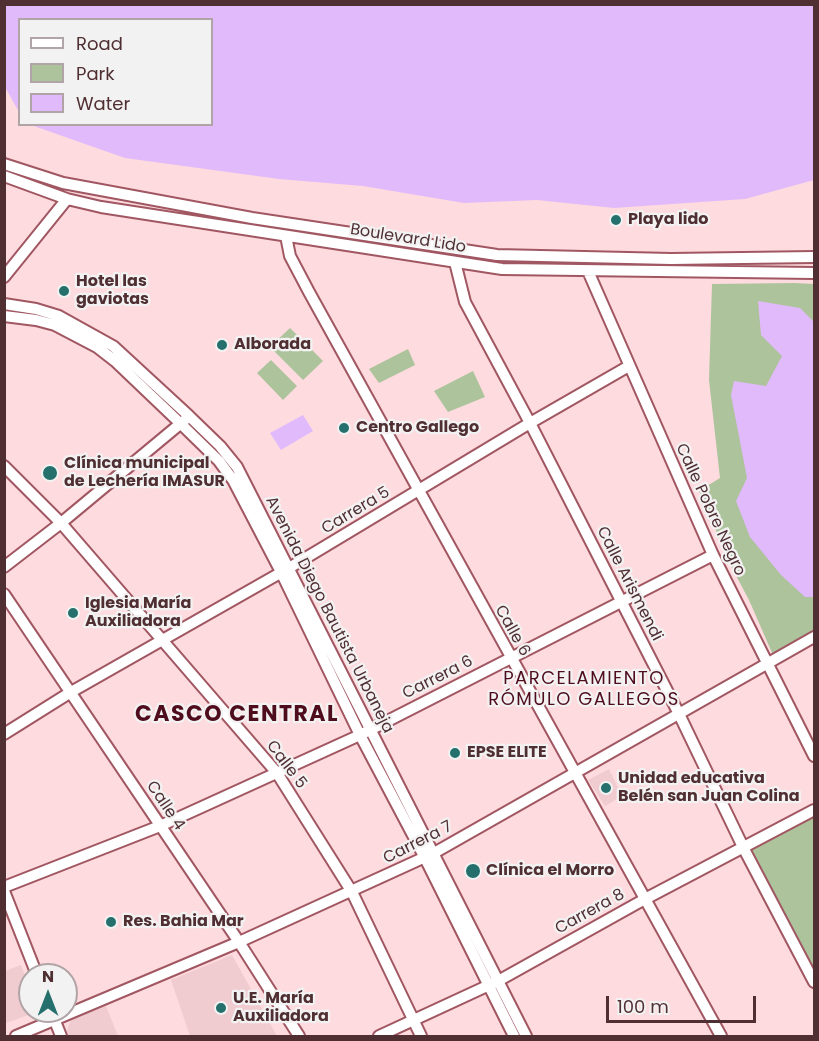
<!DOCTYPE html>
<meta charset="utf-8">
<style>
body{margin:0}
#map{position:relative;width:819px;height:1041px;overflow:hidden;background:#fedbde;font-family:Poppins,sans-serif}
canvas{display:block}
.frame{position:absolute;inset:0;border:6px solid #502f33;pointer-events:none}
.legend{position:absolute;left:18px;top:18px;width:195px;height:108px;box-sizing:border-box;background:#f2f2f2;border:2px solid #b1a4a6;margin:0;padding:8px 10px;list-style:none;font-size:18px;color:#502f33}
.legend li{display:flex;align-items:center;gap:12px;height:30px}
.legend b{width:30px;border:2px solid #b1a4a6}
.north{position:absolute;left:18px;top:963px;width:60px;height:60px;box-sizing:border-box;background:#f2f2f2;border:2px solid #b1a4a6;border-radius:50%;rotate:0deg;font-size:16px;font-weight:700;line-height:24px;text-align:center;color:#502f33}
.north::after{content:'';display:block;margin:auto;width:21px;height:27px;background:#25706d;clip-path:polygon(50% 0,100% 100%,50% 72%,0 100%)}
.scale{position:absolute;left:606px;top:996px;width:150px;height:27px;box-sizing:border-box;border:3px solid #502f33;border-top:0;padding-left:8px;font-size:18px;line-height:21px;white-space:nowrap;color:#502f33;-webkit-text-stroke:4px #f2f2f2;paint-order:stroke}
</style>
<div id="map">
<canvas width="819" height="1041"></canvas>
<div class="frame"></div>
<ul class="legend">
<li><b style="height:8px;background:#fff"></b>Road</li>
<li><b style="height:16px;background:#acc39b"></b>Park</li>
<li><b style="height:16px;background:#e1bafb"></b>Water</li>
</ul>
<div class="north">N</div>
<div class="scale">100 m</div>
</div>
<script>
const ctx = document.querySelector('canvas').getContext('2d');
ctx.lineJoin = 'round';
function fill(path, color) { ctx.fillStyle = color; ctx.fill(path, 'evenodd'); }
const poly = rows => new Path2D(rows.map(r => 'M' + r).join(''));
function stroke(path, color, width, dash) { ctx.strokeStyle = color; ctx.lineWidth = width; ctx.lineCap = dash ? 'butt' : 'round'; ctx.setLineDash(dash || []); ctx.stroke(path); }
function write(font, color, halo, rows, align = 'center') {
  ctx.font = font + ' Poppins,sans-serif'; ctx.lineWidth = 4.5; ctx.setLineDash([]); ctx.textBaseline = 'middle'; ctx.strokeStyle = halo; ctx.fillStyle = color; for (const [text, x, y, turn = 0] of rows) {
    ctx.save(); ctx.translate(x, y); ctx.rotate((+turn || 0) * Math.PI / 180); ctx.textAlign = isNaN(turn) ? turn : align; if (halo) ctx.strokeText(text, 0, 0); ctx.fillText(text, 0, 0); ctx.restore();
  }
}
fill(poly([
 [609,769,622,796,605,806,588,780],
 [232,955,277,1036,190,1036,171,980],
 [21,965,30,988,30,1011,39,1011,6,1023,4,1019,5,971],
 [106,1006,118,1036,69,1036,67,1031,71,1019]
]), '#f0cbcf');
fill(poly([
 [794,283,814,284,814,634,773,655,749,600,732,568,699,491,720,478,709,380,712,284],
 [290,328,323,361,303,380,270,347],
 [408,349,415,365,379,383,369,369],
 [271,360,297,386,283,400,257,373],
 [473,371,485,397,448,412,434,391],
 [814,811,814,984,744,849]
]), '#acc39b');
fill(poly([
 [5,4,814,5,814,180,745,199,614,208,537,200,464,203,363,186,279,179,125,158,31,125,212,124,212,20,20,20,19,112,5,87],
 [758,301,800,308,814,322,814,597,805,597,781,575,750,537,736,501,747,478,731,395,734,381,766,386,782,356,761,335],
 [303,415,313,431,281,450,270,433]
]), '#e1bafb');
const street = poly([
 [4,164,63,183,252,218,497,255,671,259,814,257],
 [4,176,67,199,101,207,502,269,814,273],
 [286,236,290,256,309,292,721,1036],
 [455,262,465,302,530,423,679,714,744,849,814,982],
 [588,271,713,555,814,756],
 [4,277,67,199],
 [4,304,36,309,59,316,113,346,189,416,220,446,237,467,526,1036],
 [4,316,36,320,55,325,97,347,115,361,181,424,219,461,233,480,281,572,360,735,425,858,514,1036],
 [4,466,61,523,277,773,352,892,421,1036],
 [4,567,61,523,186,419],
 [4,594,239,942,299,1036],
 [4,734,71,692,289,568,530,423,629,366],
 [4,887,160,826,360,735,713,555],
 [4,891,37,975],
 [51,1011,61,1036],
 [16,1036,239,942,434,853,814,637],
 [379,1036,498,981,645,899,814,810]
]);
stroke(street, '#a15762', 14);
stroke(street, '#fff', 10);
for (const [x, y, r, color] of [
 [616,220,6,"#25706d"],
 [64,291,6,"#25706d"],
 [222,345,6,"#25706d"],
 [344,428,6,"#25706d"],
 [50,473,8,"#25706d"],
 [73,613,6,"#25706d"],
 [455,753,6,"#25706d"],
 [606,788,6,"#25706d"],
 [473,871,8,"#25706d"],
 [111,922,6,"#25706d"],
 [221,1008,6,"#25706d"]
]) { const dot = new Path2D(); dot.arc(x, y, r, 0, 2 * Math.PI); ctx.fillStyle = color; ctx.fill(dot); stroke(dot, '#f2f2f2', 2); }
write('bold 16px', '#502f33', '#f2f2f2', [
 ["Playa lido",628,220],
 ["Hotel las",76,282],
 ["gaviotas",76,300],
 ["Alborada",234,345],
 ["Centro Gallego",356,428],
 ["Clínica municipal",64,464],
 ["de Lechería IMASUR",64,482],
 ["Iglesia María",85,604],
 ["Auxiliadora",85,622],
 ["EPSE ELITE",467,753],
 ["Unidad educativa",618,779],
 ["Belén san Juan Colina",618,797],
 ["Clínica el Morro",486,871],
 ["Res. Bahia Mar",123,922],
 ["U.E. María",233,999],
 ["Auxiliadora",233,1017]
], 'left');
write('16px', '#502f33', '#f2f2f2', [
 ["Boulevard Lido",408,239,9],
 ["Calle Pobre Negro",710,510,65],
 ["Carrera 5",356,511,-31],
 ["Calle Arismendi",629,584,63],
 ["Avenida Diego Bautista Urbaneja",329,615,63],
 ["Calle 6",512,631,61],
 ["Carrera 6",438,678,-27],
 ["Calle 5",286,765,53],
 ["Calle 4",165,806,56],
 ["Carrera 7",418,843,-27],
 ["Carrera 8",590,912,-29]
]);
ctx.letterSpacing = '1.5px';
write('18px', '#4f0c1d', '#f2f2f2', [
 ["PARCELAMIENTO",584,679],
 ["RÓMULO GALLEGOS",584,700]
]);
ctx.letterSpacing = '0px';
ctx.letterSpacing = '1.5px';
write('bold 22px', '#4f0c1d', '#f2f2f2', [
 ["CASCO CENTRAL",237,715]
]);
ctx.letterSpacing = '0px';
</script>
